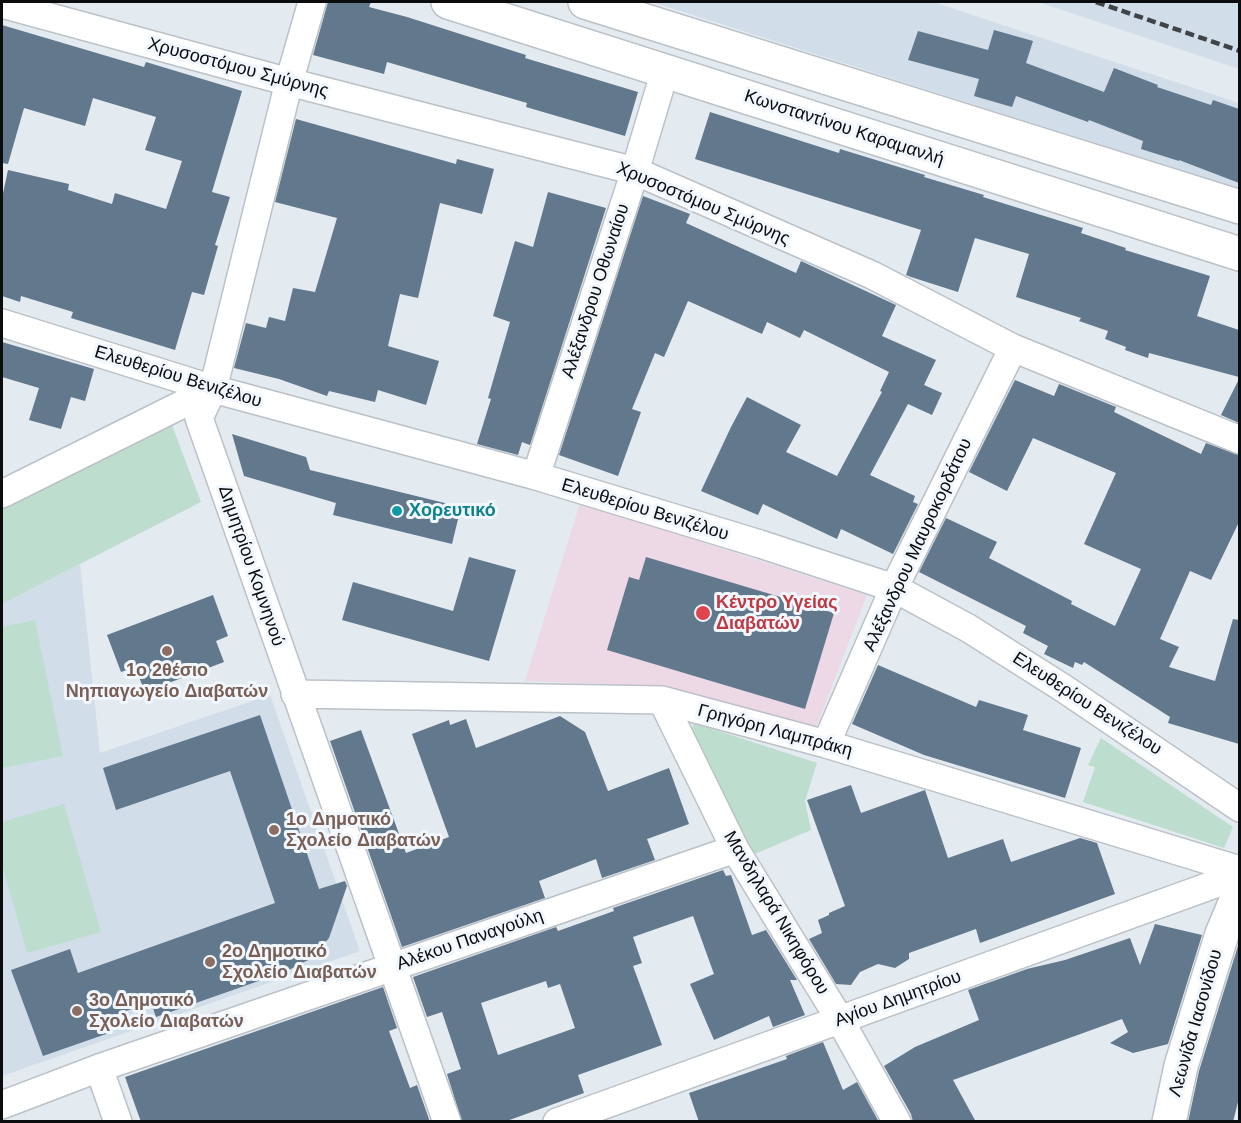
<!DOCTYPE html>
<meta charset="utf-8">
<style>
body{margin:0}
#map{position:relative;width:1241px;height:1123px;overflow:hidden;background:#e3eaf0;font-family:Helvetica,sans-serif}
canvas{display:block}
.frame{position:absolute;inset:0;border:3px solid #0a0c0e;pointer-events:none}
</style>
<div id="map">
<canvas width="1241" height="1123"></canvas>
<div class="frame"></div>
</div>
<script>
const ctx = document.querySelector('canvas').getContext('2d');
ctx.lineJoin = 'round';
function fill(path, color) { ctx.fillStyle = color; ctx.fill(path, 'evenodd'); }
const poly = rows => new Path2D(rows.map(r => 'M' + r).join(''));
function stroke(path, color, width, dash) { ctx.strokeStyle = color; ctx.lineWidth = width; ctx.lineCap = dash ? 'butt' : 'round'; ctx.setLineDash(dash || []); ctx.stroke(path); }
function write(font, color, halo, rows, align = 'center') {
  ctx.font = font + ' Helvetica,sans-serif'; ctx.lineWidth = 6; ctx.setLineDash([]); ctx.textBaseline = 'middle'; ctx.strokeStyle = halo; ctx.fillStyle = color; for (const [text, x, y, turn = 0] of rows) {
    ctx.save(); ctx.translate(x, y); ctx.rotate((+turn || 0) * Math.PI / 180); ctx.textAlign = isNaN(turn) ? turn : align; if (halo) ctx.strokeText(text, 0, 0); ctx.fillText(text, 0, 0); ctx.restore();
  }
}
fill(poly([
 [652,2,933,2,1239,103,1239,189],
 [1038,2,1239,2,1239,69],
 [80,564,100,753,270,695,360,951,2,1076,2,604]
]), '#d1dde8');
fill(poly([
 [580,503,867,595,815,730,659,686,525,681]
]), '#edd8e6');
fill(poly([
 [170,420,201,502,2,604,2,505],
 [35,620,63,756,2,768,2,627],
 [694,723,817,763,805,801,811,830,755,854,744,841,689,735],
 [1101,738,1233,827,1224,848,1083,802,1095,767,1088,765],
 [64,804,101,932,27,953,2,864,2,822]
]), '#bddece');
fill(poly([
 [328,2,371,2,369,7,407,17,526,55,525,58,638,92,625,136,526,107,527,103,387,62,384,74,313,55],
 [2,25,144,67,146,62,242,91,212,192,230,197,215,245,218,246,204,295,192,292,175,350,71,318,73,312,21,296,20,302,2,296,2,198,8,170,69,184,68,190,112,204,115,193,166,209,182,161,145,150,156,117,93,98,85,126,24,108,8,164,2,163],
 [994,30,1033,41,1026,63,1104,92,1114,68,1158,85,1157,87,1211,105,1213,100,1239,109,1239,183,1179,160,1179,161,1141,149,1143,141,1089,120,1088,122,1016,96,1012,107,974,96,979,79,908,60,918,31,988,50],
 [710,112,839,153,840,149,925,175,924,177,984,195,983,197,1083,228,1081,233,1126,248,1125,250,1210,276,1197,316,1239,330,1239,377,1149,353,1148,358,1125,350,1126,347,1105,339,1108,331,1079,321,1081,318,1016,297,1029,254,975,238,958,292,911,277,906,275,921,230,695,159],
 [296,119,456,164,457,159,494,169,482,214,440,203,418,298,400,294,388,346,439,361,426,405,378,390,375,402,329,391,327,396,279,379,234,368,246,323,266,328,269,317,285,321,293,288,315,292,337,218,275,202],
 [548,192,606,208,530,445,522,442,518,455,477,444,491,399,488,398,510,322,493,316,515,241,533,247],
 [643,196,690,214,686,223,796,273,801,261,896,305,882,336,936,360,924,385,942,393,932,415,908,404,870,475,915,496,913,502,918,504,893,554,841,529,837,539,763,504,758,515,701,491,731,427,747,397,801,425,786,452,837,476,882,392,880,391,889,372,804,330,800,338,767,322,762,334,688,301,664,357,655,353,632,409,641,412,618,476,559,455],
 [2,342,94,369,85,401,71,397,61,429,29,420,39,388,2,377],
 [1239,379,1239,423,1221,415],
 [1015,380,1054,396,1059,384,1116,407,1114,412,1201,454,1206,443,1239,455,1239,522,1211,580,1190,571,1160,639,1179,647,1169,667,1215,681,1233,619,1239,620,1239,744,1168,723,1170,717,1084,662,1082,665,1075,662,1073,668,1044,654,1048,646,1023,633,1026,626,919,572,946,518,997,542,989,558,1072,601,1071,604,1115,626,1141,569,1084,544,1116,473,1033,438,1007,491,969,472],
 [232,434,306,457,310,470,461,507,452,544,333,515,336,503,244,476],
 [469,557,516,570,489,661,342,620,353,582,453,611],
 [646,557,834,613,805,709,607,650,629,577,639,580],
 [213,595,228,636,216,641,224,662,145,692,135,667,121,672,107,635],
 [878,665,976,707,979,700,1028,715,1023,730,1081,748,1065,798,924,755,852,724],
 [260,715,319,889,345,881,347,886,329,938,312,958,287,971,156,1017,151,1002,104,1019,109,1033,43,1056,11,970,70,949,78,973,275,903,230,771,116,810,103,768],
 [560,716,585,732,608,791,669,768,689,824,647,839,655,860,602,878,596,859,539,881,545,898,402,947,330,741,361,730,406,853,449,837,412,734,449,720,450,725,466,719,476,748],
 [851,785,861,813,925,790,948,858,1003,839,1011,862,1080,838,1097,843,1115,894,980,943,976,929,909,953,909,959,895,968,878,964,860,972,851,985,836,984,809,939,822,933,818,920,829,915,829,913,845,906,807,800],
 [723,870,726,876,731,875,752,935,766,930,797,980,790,980,805,1015,773,1027,769,1016,714,1040,690,984,714,974,693,916,633,937,642,963,633,966,662,1045,578,1075,584,1093,504,1122,462,1122,447,1074,461,1069,442,1012,427,1017,413,977,556,927,558,931,614,911,613,908],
 [546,981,548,988,560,984,575,1028,498,1055,481,1003],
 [1155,924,1202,935,1168,1044,1133,1053,1110,1043,1128,1032,1122,1019,953,1080,976,1122,913,1122,911,1114,884,1066,915,1047,979,1020,968,990,1027,969,1065,960,1130,938,1140,965],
 [1238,946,1239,947,1239,1098,1233,1122,1188,1122,1199,1071],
 [383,987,397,1028,389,1031,410,1088,417,1085,430,1122,141,1122,125,1077],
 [823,1042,843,1090,857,1082,879,1122,699,1122,689,1093,787,1059,786,1056]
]), '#62788d');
const minor = poly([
 [312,2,289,82,213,389,199,418,447,1122],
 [2,4,289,82,635,171,872,275,1013,348,1240,440],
 [2,323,213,389,536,476,760,544,894,588,968,628,1063,688,1240,808],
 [536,476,635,171,665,71],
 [2,494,213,389],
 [295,694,662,700,826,744,1240,870],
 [662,700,735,849,840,1020,897,1122],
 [826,744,894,588,1013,348],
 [99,1068,118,1122],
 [2,1105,99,1068,735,849],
 [557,1122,1240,875]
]);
const major = poly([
 [448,2,1240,254],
 [585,2,1240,207],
 [1169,1122,1181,1066,1222,934,1240,891]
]);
stroke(minor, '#bbc1c7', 30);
stroke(major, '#bbc1c7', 36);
stroke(minor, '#fff', 27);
stroke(major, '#fff', 33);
stroke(poly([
 [1096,2,1240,51]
]), '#414447', 4.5, [9, 4.5]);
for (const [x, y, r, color] of [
 [397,511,6,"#0f9aa8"],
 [703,613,8,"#e0444e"],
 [167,651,6,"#8d6e63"],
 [274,830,6,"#8d6e63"],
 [210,962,6,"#8d6e63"],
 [77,1011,6,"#8d6e63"]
]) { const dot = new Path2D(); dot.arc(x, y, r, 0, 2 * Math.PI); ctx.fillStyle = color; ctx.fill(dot); stroke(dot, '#f1f7fd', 2); }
write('18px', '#0a0c0e', '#f1f7fd', [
 ["Χρυσοστόμου Σμύρνης",238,68,15],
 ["Κωνσταντίνου Καραμανλή",844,128,18],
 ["Χρυσοστόμου Σμύρνης",703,204,23],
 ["Αλέξανδρου Οθωναίου",596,291,-72],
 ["Ελευθερίου Βενιζέλου",178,377,17],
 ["Ελευθερίου Βενιζέλου",645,510,17],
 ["Αλέξανδρου Μαυροκορδάτου",918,545,-65],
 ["Δημητρίου Κομνηνού",251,566,71],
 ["Ελευθερίου Βενιζέλου",1087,704,33],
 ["Γρηγόρη Λαμπράκη",775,731,15],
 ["Μανδηλαρά Νικηφόρου",776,913,59],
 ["Αλέκου Παναγούλη",470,940,-19],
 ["Αγίου Δημητρίου",898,999,-20],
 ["Λεωνίδα Ιασονίδου",1196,1023,-74]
]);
write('bold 18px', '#0d838f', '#f1f7fd', [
 ["Χορευτικό",409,511]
], 'left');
write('bold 18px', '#be3a42', '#f1f7fd', [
 ["Κέντρο Υγείας",716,603],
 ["Διαβατών",716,624]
], 'left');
write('bold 18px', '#785e54', '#f1f7fd', [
 ["1ο 2θέσιο",167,671,"center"],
 ["Νηπιαγωγείο Διαβατών",167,692,"center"],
 ["1ο Δημοτικό",286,820],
 ["Σχολείο Διαβατών",286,841],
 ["2ο Δημοτικό",222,952],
 ["Σχολείο Διαβατών",222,973],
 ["3ο Δημοτικό",89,1001],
 ["Σχολείο Διαβατών",89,1022]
], 'left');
</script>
